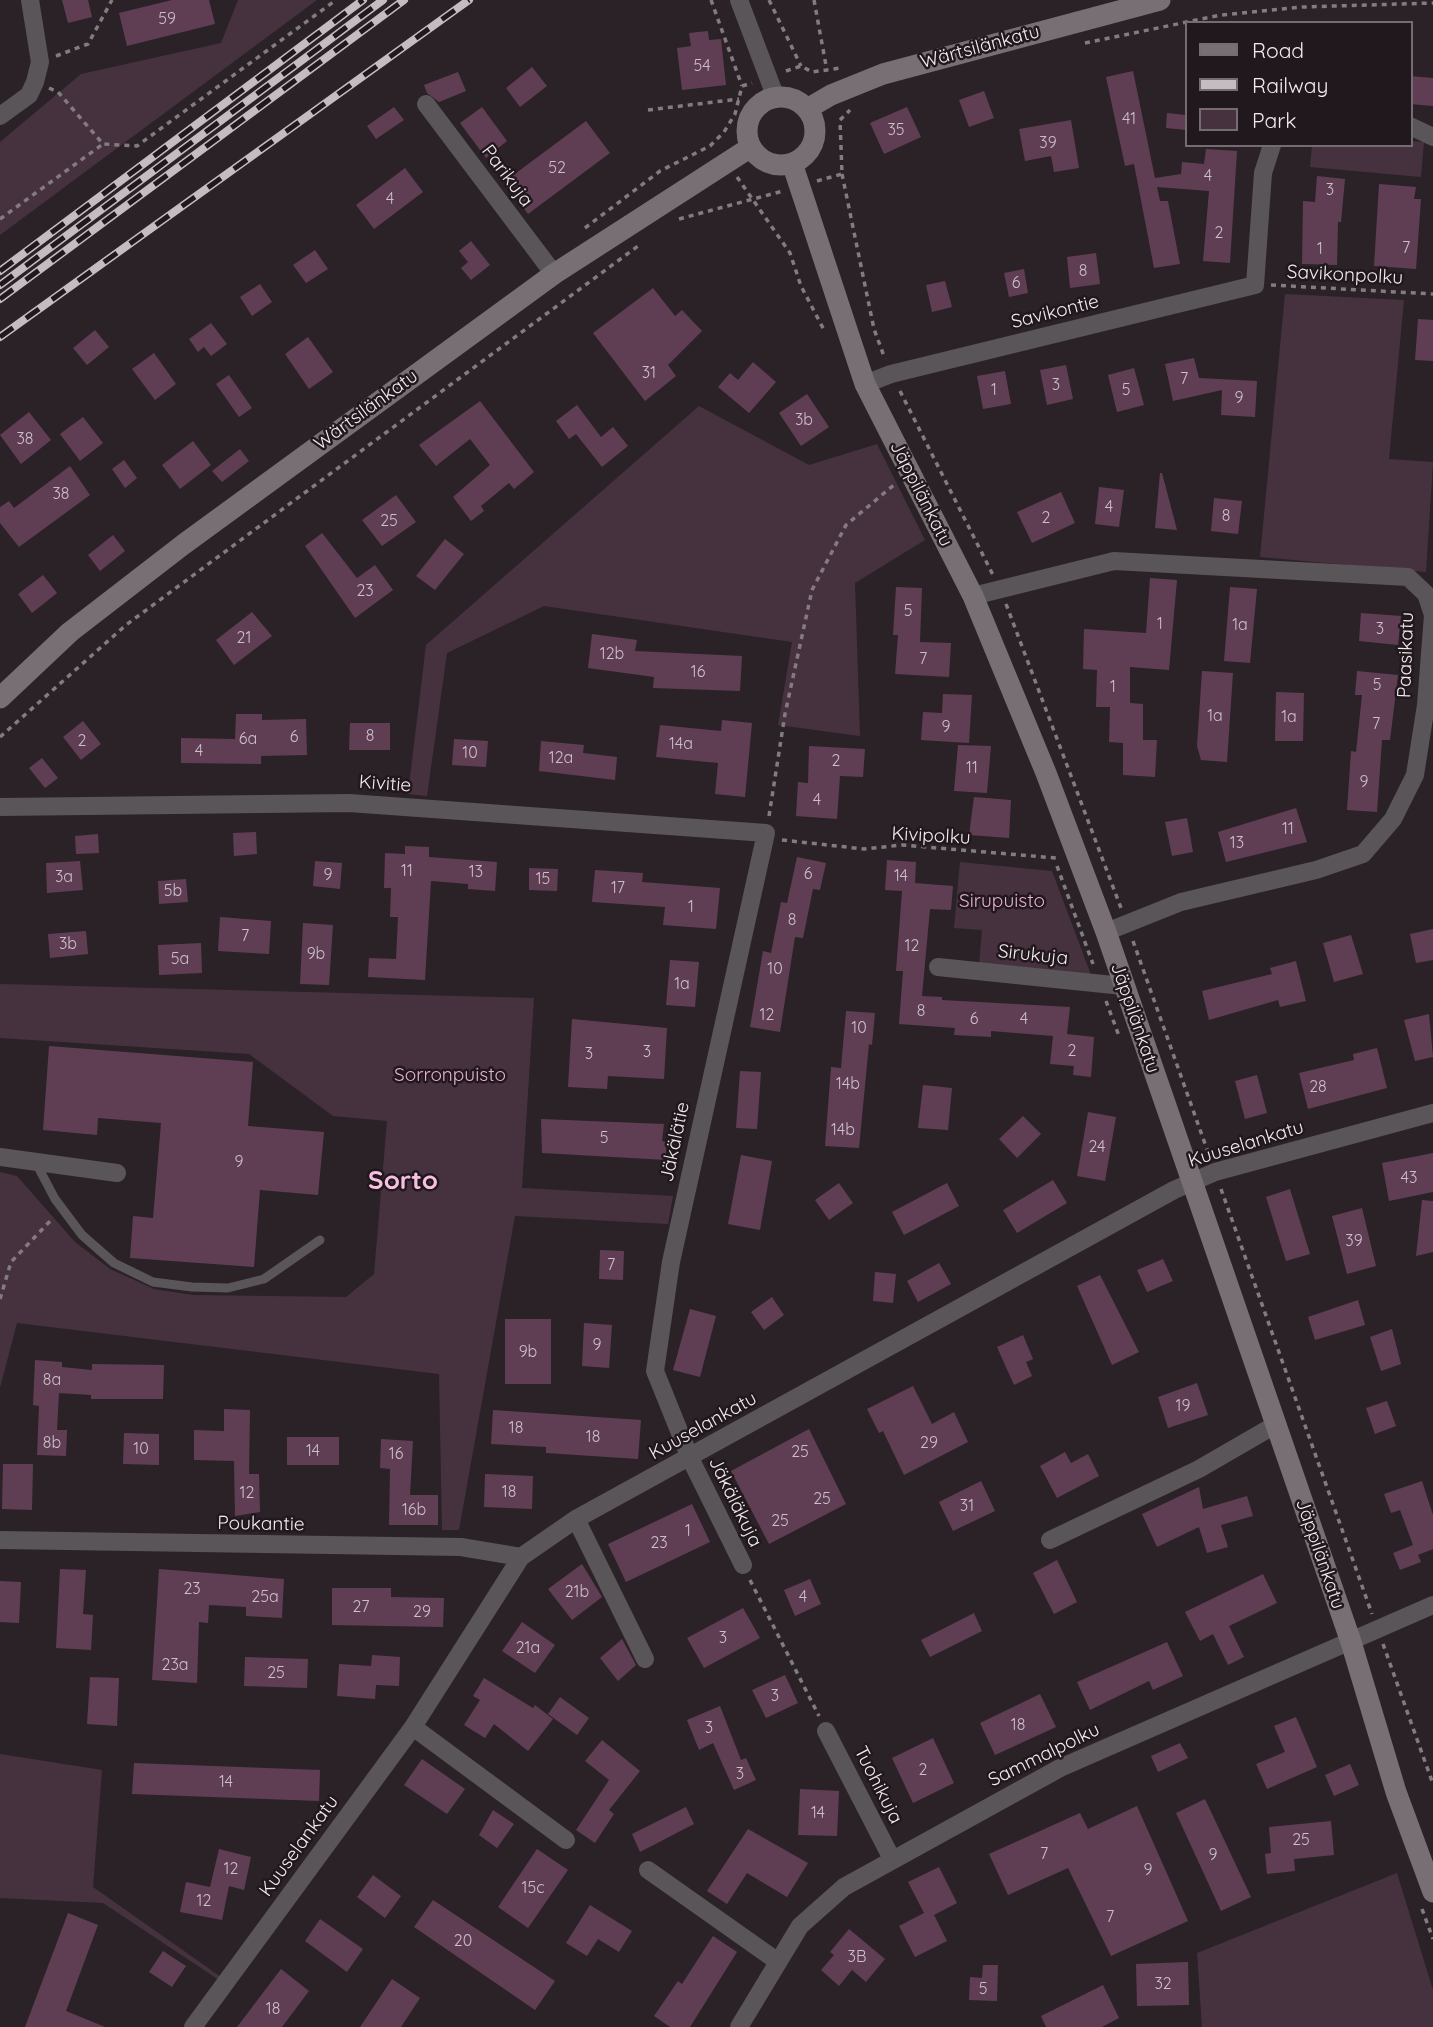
<!DOCTYPE html>
<meta charset="utf-8">
<style>
body{margin:0}
#map{position:relative;width:1433px;height:2027px;overflow:hidden;background:#2b2228;font-family:Quicksand,sans-serif}
canvas{display:block}
.legend{position:absolute;left:1185px;top:21px;width:228px;height:126px;box-sizing:border-box;background:#21181e;border:2px solid #746c71;margin:0;padding:9px 12px;list-style:none;font-size:21px;color:#f1eaee}
.legend li{display:flex;align-items:center;gap:14px;height:35px}
.legend b{width:35px;border:2px solid #746c71}
</style>
<div id="map">
<canvas width="1433" height="2027"></canvas>
<ul class="legend">
<li><b style="height:9px;background:#776f74"></b>Road</li>
<li><b style="height:9px;background:#c4bcc1"></b>Railway</li>
<li><b style="height:19px;background:#46323f"></b>Park</li>
</ul>
</div>
<script>
const ctx = document.querySelector('canvas').getContext('2d');
ctx.lineJoin = 'round';
function fill(path, color) { ctx.fillStyle = color; ctx.fill(path, 'evenodd'); }
const poly = rows => new Path2D(rows.map(r => 'M' + r).join(''));
function stroke(path, color, width, dash) { ctx.strokeStyle = color; ctx.lineWidth = width; ctx.lineCap = dash ? 'butt' : 'round'; ctx.setLineDash(dash || []); ctx.stroke(path); }
function write(font, color, halo, rows, align = 'center') {
  ctx.font = font + ' Quicksand,sans-serif'; ctx.lineWidth = 5; ctx.setLineDash([]); ctx.textBaseline = 'middle'; ctx.strokeStyle = halo; ctx.fillStyle = color; for (const [text, x, y, turn = 0] of rows) {
    ctx.save(); ctx.translate(x, y); ctx.rotate((+turn || 0) * Math.PI / 180); ctx.textAlign = isNaN(turn) ? turn : align; if (halo) ctx.strokeText(text, 0, 0); ctx.fillText(text, 0, 0); ctx.restore();
  }
}
fill(poly([
 [238,0,317,0,0,235,0,142,81,74,221,43],
 [1410,141,1424,142,1421,177,1310,167,1312,145,1410,145],
 [1285,294,1404,300,1389,459,1433,462,1426,572,1260,557],
 [699,406,809,465,877,444,925,540,855,583,860,736,778,725,792,642,544,606,447,653,427,796,408,794,426,645],
 [960,862,1052,871,1091,975,979,965,982,930,954,928],
 [0,984,534,998,522,1188,673,1196,668,1224,515,1216,459,1530,442,1530,439,1374,17,1323,0,1388,0,1172,17,1176,75,1242,110,1269,154,1289,193,1295,346,1297,374,1274,387,1121,333,1116,249,1054,0,1038],
 [0,1754,102,1770,93,1887,221,1977,219,1980,103,1903,0,1898],
 [1397,1873,1433,1990,1433,2027,1202,2027,1197,1953]
]), '#46323f');
fill(poly([
 [62,0,88,0,92,17,68,23],
 [172,0,209,0,215,24,127,46,119,13],
 [708,31,709,40,721,39,726,85,682,90,677,48,691,46,689,33],
 [532,67,547,86,520,107,506,88],
 [1133,71,1155,178,1181,174,1182,162,1204,164,1206,149,1237,151,1230,263,1203,261,1209,191,1157,187,1160,201,1168,201,1180,264,1154,268,1134,164,1125,166,1106,77],
 [458,72,466,91,439,102,427,93,424,85],
 [1410,76,1433,78,1433,106,1410,104],
 [984,91,994,118,969,127,959,100],
 [394,107,404,120,376,139,367,126],
 [482,107,507,141,486,158,460,123],
 [907,107,921,137,884,154,870,123],
 [1167,113,1186,115,1186,130,1166,128],
 [1071,120,1079,168,1054,172,1051,156,1025,161,1019,129],
 [586,121,610,153,528,214,504,182],
 [405,168,423,192,374,229,356,205],
 [1317,176,1345,179,1341,222,1338,222,1337,265,1302,264,1303,201,1315,202],
 [1379,184,1416,187,1414,199,1421,199,1416,269,1374,266],
 [471,241,490,265,471,280,461,268,468,262,459,251],
 [315,250,328,269,306,283,293,265],
 [1096,253,1100,284,1070,288,1067,257],
 [1024,269,1028,293,1009,297,1004,273],
 [945,281,952,307,932,312,926,285],
 [260,284,272,302,252,316,240,297],
 [653,288,675,316,682,310,702,331,668,365,676,376,645,401,593,333],
 [1418,319,1433,320,1433,361,1415,360],
 [211,323,227,344,211,356,204,347,198,352,189,339],
 [95,330,109,347,87,365,73,348],
 [308,337,333,372,309,389,285,354],
 [154,353,176,384,155,400,132,369],
 [1194,358,1199,378,1257,381,1255,417,1221,415,1222,390,1173,401,1165,364],
 [753,362,776,382,749,413,718,387,730,373,738,380],
 [1066,365,1073,399,1047,405,1040,370],
 [1134,368,1144,405,1117,412,1108,375],
 [1005,371,1011,404,983,409,977,376],
 [229,375,252,408,239,417,216,384],
 [807,394,829,427,801,446,779,413],
 [480,401,534,472,514,489,509,483,481,506,484,511,471,521,453,497,490,465,470,439,436,466,419,445],
 [577,405,601,437,613,427,628,446,602,467,576,434,569,439,556,421],
 [29,412,51,440,21,464,0,435],
 [83,417,103,443,80,461,60,434],
 [193,441,211,465,180,489,162,465],
 [240,449,249,461,222,482,212,471],
 [124,460,137,478,125,488,112,469],
 [70,466,90,495,19,547,0,523,0,507,9,501,14,508],
 [1160,473,1162,473,1177,530,1155,528],
 [1099,487,1124,490,1119,527,1095,524],
 [1061,492,1075,523,1032,543,1017,512],
 [396,495,416,522,382,546,362,520],
 [1214,498,1242,501,1238,534,1211,531],
 [322,533,357,578,375,565,393,590,355,618,305,546],
 [113,535,125,551,100,571,88,555],
 [445,539,464,554,435,590,416,576],
 [43,575,57,593,32,613,18,594],
 [1150,578,1177,580,1169,670,1130,667,1130,703,1143,704,1143,740,1157,740,1155,777,1123,775,1123,743,1109,742,1110,707,1096,707,1097,670,1083,669,1084,629,1146,633],
 [896,587,922,588,920,642,951,643,949,677,895,674,898,635,893,635],
 [1230,587,1257,589,1250,663,1224,661],
 [252,612,272,636,234,665,216,640],
 [1361,613,1401,616,1398,645,1359,641],
 [592,634,637,640,635,651,742,656,740,691,653,688,654,677,588,668],
 [1202,671,1233,673,1227,762,1201,760,1197,746],
 [1357,671,1398,675,1390,740,1382,740,1377,812,1347,810,1351,751,1356,752,1362,695,1355,695],
 [1276,692,1304,693,1303,741,1275,741],
 [943,694,972,695,969,743,921,740,923,712,942,713],
 [236,714,262,714,262,720,306,719,307,755,261,756,261,764,181,763,181,738,235,739],
 [722,720,752,723,745,797,715,794,718,763,656,757,660,725,721,731],
 [83,721,101,744,81,760,63,737],
 [350,723,390,723,390,750,349,750],
 [454,739,488,741,486,767,452,765],
 [541,741,584,745,583,753,617,757,615,780,539,771],
 [958,745,991,746,987,793,954,791],
 [809,746,865,749,863,777,840,776,837,819,796,816,798,782,808,783],
 [42,758,58,778,45,788,29,768],
 [974,797,1011,800,1009,838,969,835],
 [1296,808,1307,842,1226,862,1218,832],
 [1187,818,1193,852,1172,856,1165,822],
 [256,832,257,854,234,856,233,833],
 [98,834,99,853,76,854,75,836],
 [405,846,429,847,429,857,497,862,495,891,468,889,468,884,431,881,425,980,368,977,369,958,396,959,398,917,390,917,391,888,384,888,385,853,405,854],
 [797,857,826,863,820,890,813,889,803,938,795,937,780,1032,750,1027,763,951,771,953,781,902,787,903],
 [887,860,916,862,915,883,953,886,951,910,930,909,922,996,942,997,942,1000,1070,1007,1067,1034,1094,1037,1091,1077,1073,1075,1074,1066,1050,1064,1053,1036,991,1031,991,1037,954,1035,955,1028,899,1024,903,971,896,971,902,891,885,890],
 [80,861,83,890,47,893,46,863],
 [315,861,342,863,340,889,313,886],
 [529,868,558,869,557,891,529,890],
 [595,870,643,873,642,882,720,888,716,929,663,925,665,907,592,902],
 [186,879,188,902,159,904,158,881],
 [220,917,271,921,269,954,218,951],
 [303,923,333,925,329,985,300,984],
 [1433,929,1433,960,1416,963,1410,934],
 [86,931,88,954,50,958,48,934],
 [1351,935,1363,974,1334,982,1323,943],
 [201,943,202,973,159,975,158,945],
 [670,960,699,962,695,1007,666,1005],
 [1296,961,1306,1001,1280,1007,1278,1000,1209,1020,1202,991,1272,974,1270,968],
 [846,1011,875,1013,872,1045,869,1044,859,1148,825,1146,831,1067,841,1068],
 [1429,1014,1433,1057,1415,1061,1404,1020],
 [572,1019,667,1028,664,1079,608,1076,607,1089,568,1087],
 [49,1046,253,1062,248,1126,324,1132,318,1195,260,1190,254,1267,130,1258,133,1216,153,1218,161,1123,98,1118,97,1135,43,1130],
 [1377,1048,1387,1088,1308,1109,1299,1073,1354,1060,1353,1054],
 [740,1071,761,1072,757,1129,736,1128],
 [1257,1075,1267,1113,1245,1119,1235,1081],
 [923,1085,952,1088,948,1130,918,1128],
 [1088,1112,1116,1117,1105,1181,1077,1176],
 [1023,1116,1041,1134,1017,1158,999,1139],
 [541,1119,664,1124,662,1141,666,1142,666,1160,542,1153],
 [1433,1153,1433,1192,1389,1201,1382,1163],
 [741,1155,772,1161,760,1230,728,1224],
 [1053,1180,1067,1203,1017,1233,1003,1210],
 [839,1183,853,1203,829,1220,815,1200],
 [947,1183,959,1206,904,1235,892,1212],
 [1290,1189,1310,1254,1286,1261,1266,1197],
 [1422,1200,1433,1201,1433,1252,1416,1256],
 [1362,1208,1376,1266,1347,1274,1332,1216],
 [600,1250,624,1251,623,1280,599,1279],
 [1163,1259,1173,1281,1147,1292,1137,1270],
 [939,1263,951,1284,918,1302,907,1281],
 [875,1272,896,1274,893,1303,873,1301],
 [1100,1275,1139,1352,1112,1365,1077,1286],
 [772,1297,784,1315,764,1330,751,1312],
 [1358,1300,1365,1325,1315,1340,1308,1317],
 [690,1309,716,1316,700,1377,673,1370],
 [505,1319,551,1319,551,1384,505,1384],
 [584,1323,612,1325,609,1368,582,1366],
 [1392,1329,1401,1364,1381,1371,1370,1337],
 [1023,1335,1033,1359,1026,1362,1032,1376,1014,1385,997,1347],
 [35,1360,62,1362,62,1367,92,1370,92,1364,164,1365,163,1399,91,1399,91,1395,59,1393,57,1430,67,1430,66,1456,37,1455,39,1406,33,1405],
 [1197,1383,1208,1415,1168,1428,1158,1397],
 [913,1386,932,1424,954,1412,968,1442,904,1475,883,1431,879,1433,867,1409],
 [1387,1401,1396,1426,1375,1434,1366,1408],
 [224,1409,250,1410,249,1474,259,1474,260,1512,235,1516,234,1461,194,1460,194,1430,224,1431],
 [493,1410,641,1420,638,1459,546,1453,546,1447,491,1444],
 [809,1429,846,1504,769,1544,731,1471],
 [124,1433,159,1434,159,1465,123,1464],
 [287,1437,339,1437,339,1465,287,1465],
 [381,1439,413,1441,410,1495,438,1495,438,1525,389,1525,390,1469,380,1468],
 [1065,1452,1071,1463,1088,1454,1099,1476,1057,1498,1040,1466],
 [3,1464,33,1464,32,1510,2,1509],
 [485,1474,533,1476,532,1509,484,1507],
 [981,1481,995,1511,953,1531,939,1502],
 [1422,1481,1433,1515,1433,1549,1418,1555,1421,1562,1400,1570,1393,1553,1413,1545,1400,1510,1391,1513,1384,1494],
 [1199,1487,1203,1509,1247,1496,1253,1516,1221,1525,1228,1547,1207,1553,1199,1527,1157,1547,1142,1514],
 [692,1504,710,1542,626,1582,608,1544],
 [1057,1560,1077,1602,1054,1614,1033,1573],
 [582,1564,602,1597,572,1620,548,1589],
 [60,1569,86,1570,83,1614,93,1615,91,1650,56,1648],
 [159,1569,284,1579,282,1618,246,1616,246,1607,209,1605,208,1623,199,1622,197,1683,152,1680],
 [1263,1574,1277,1603,1229,1626,1244,1657,1228,1665,1213,1634,1200,1641,1185,1612],
 [810,1579,821,1604,795,1616,784,1590],
 [0,1581,21,1582,19,1623,0,1622],
 [332,1588,391,1588,391,1597,444,1598,443,1627,332,1625],
 [743,1608,760,1638,704,1668,687,1638],
 [974,1613,982,1631,930,1657,921,1640],
 [522,1622,555,1645,535,1673,502,1651],
 [622,1639,636,1665,618,1681,600,1658],
 [1167,1642,1183,1676,1153,1690,1149,1681,1090,1710,1077,1682],
 [372,1655,400,1657,399,1686,376,1685,375,1699,337,1696,339,1664,371,1666],
 [245,1657,308,1659,307,1688,244,1686],
 [785,1675,798,1703,766,1718,752,1690],
 [90,1677,119,1678,117,1726,87,1724],
 [484,1678,533,1708,535,1705,553,1719,528,1751,494,1724,485,1738,464,1725,480,1700,473,1696],
 [1040,1694,1056,1727,995,1755,980,1723],
 [560,1697,589,1718,577,1735,548,1714],
 [720,1706,741,1760,746,1758,756,1780,734,1790,713,1743,699,1750,687,1720],
 [1296,1717,1317,1767,1267,1789,1256,1764,1285,1752,1274,1726],
 [933,1738,954,1783,913,1803,892,1758],
 [602,1740,640,1771,609,1810,614,1814,595,1843,576,1830,609,1780,585,1761],
 [1180,1743,1188,1758,1158,1772,1151,1756],
 [422,1759,465,1789,447,1814,404,1785],
 [134,1763,320,1770,319,1801,132,1794],
 [1350,1764,1359,1785,1334,1796,1325,1775],
 [800,1789,839,1791,837,1836,798,1835],
 [1205,1799,1251,1897,1221,1911,1176,1813],
 [1137,1806,1188,1921,1111,1956,1068,1868,1008,1895,989,1854,1080,1813,1088,1829],
 [686,1807,694,1824,640,1852,632,1834],
 [493,1810,514,1824,497,1848,479,1835],
 [1331,1821,1334,1855,1294,1859,1295,1871,1267,1874,1265,1854,1271,1853,1269,1827],
 [748,1829,808,1863,787,1897,747,1873,727,1904,707,1891],
 [219,1849,251,1857,244,1890,229,1886,222,1920,180,1912,186,1882,210,1887],
 [537,1849,568,1870,528,1928,498,1907],
 [939,1867,957,1903,934,1915,947,1941,915,1957,899,1926,924,1913,908,1882],
 [373,1875,401,1896,385,1918,357,1897],
 [433,1900,555,1981,535,2010,414,1927],
 [590,1905,632,1931,619,1952,598,1939,587,1956,566,1943],
 [68,1913,98,1925,66,2011,105,2027,25,2027],
 [320,1919,363,1949,347,1972,305,1941],
 [849,1929,885,1959,866,1982,852,1970,839,1986,821,1970,834,1955,830,1952],
 [713,1936,737,1952,690,2027,670,2027,654,2016,678,1981,682,1984],
 [163,1951,186,1966,172,1987,149,1972],
 [1188,1962,1189,2005,1137,2006,1136,1964],
 [983,1965,998,1965,997,2001,969,2000,970,1977,982,1978],
 [281,1969,309,1991,282,2027,237,2027],
 [392,1979,420,1998,401,2027,360,2027],
 [1103,1985,1119,2018,1102,2027,1046,2027,1041,2016]
]), '#5f3e54');
stroke(poly([
 [711,0,742,86],
 [769,0,801,66],
 [814,0,827,71],
 [1085,43,1221,15,1303,7,1433,3],
 [56,56,88,44,112,0],
 [786,71,801,66,812,72,841,68],
 [49,88,58,92,103,144,137,146,336,0],
 [648,110,739,99],
 [842,174,874,329,885,359],
 [737,177,790,253,801,286,824,330],
 [817,181,842,174,840,120,850,110],
 [0,219,103,144],
 [679,219,783,191],
 [585,228,660,171,710,146,724,132,735,114,742,86,752,83],
 [1271,285,1433,294],
 [900,391,993,575],
 [1006,604,1121,908],
 [0,737,126,625,638,246],
 [769,816,785,714,812,590,846,525,895,484],
 [782,840,864,849,902,845,1056,858],
 [1057,866,1093,964],
 [1133,941,1209,1155],
 [1106,1001,1119,1036],
 [1221,1189,1372,1614],
 [0,1299,11,1262,53,1218],
 [750,1580,819,1716],
 [1383,1644,1433,1784],
 [1422,1909,1433,1939]
]), '#847b81', 3.5, [5, 5]);
stroke(poly([
 [36,1163,55,1199,82,1235,114,1263,153,1282,192,1287,228,1288,264,1279,320,1240]
]), '#5a5558', 9);
stroke(poly([
 [739,0,776,98],
 [426,104,554,274],
 [0,116,29,95,35,82,40,62,30,0],
 [1410,126,1433,137],
 [865,384,891,374,1255,285,1263,173,1272,145],
 [973,596,1114,561,1408,577,1426,594,1433,615,1426,705,1415,775,1393,819,1363,854,1316,870,1181,902,1106,932],
 [0,807,349,803,766,833,671,1262,655,1371,690,1458,743,1565],
 [938,967,1123,986],
 [0,1157,117,1173],
 [576,1519,645,1659],
 [0,1540,461,1547,521,1557],
 [1050,1540,1199,1469,1275,1425],
 [413,1727,566,1840],
 [826,1731,892,1859],
 [648,1870,777,1961],
 [193,2027,413,1727,521,1557,576,1519,1174,1190,1215,1172,1433,1113],
 [739,2027,800,1926,844,1887,1060,1768,1433,1605]
]), '#5a5558', 18);
stroke(poly([
 '747 131a34 34 0 1 1 68 0a34 34 0 1 1-68 0Z',
 [807,109,831,95,883,74,1160,0],
 [792,163,865,384,973,596,1046,773,1106,932,1351,1642,1396,1792,1433,1892],
 [0,698,70,632,184,544,554,274,751,147]
]), '#776f74', 21);
const rail = poly([
 [0,271,363,0],
 [0,285,383,0],
 [0,299,404,0],
 [0,337,469,0]
]);
stroke(rail, '#c4bcc1', 8);
stroke(rail, '#21181e', 5, [16]);
write('16px', '#ccbfc8', null, [
 ["59",167,19],
 ["54",702,66],
 ["41",1129,119],
 ["35",896,130],
 ["39",1048,143],
 ["52",557,168],
 ["4",1208,176],
 ["3",1330,190],
 ["4",390,199],
 ["2",1219,233],
 ["7",1406,248],
 ["1",1320,249],
 ["8",1083,271],
 ["6",1016,283],
 ["31",649,373],
 ["7",1184,379],
 ["3",1056,385],
 ["1",994,390],
 ["5",1126,390],
 ["9",1239,398],
 ["3b",804,420],
 ["38",25,439],
 ["38",61,494],
 ["4",1109,507],
 ["8",1226,516],
 ["2",1046,518],
 ["25",389,521],
 ["23",365,591],
 ["5",908,611],
 ["1",1160,624],
 ["1a",1240,625],
 ["3",1380,629],
 ["21",244,638],
 ["12b",612,654],
 ["7",923,659],
 ["16",698,672],
 ["5",1377,685],
 ["1",1113,687],
 ["1a",1215,716],
 ["1a",1289,717],
 ["7",1376,724],
 ["9",946,727],
 ["8",370,736],
 ["6",294,737],
 ["6a",248,739],
 ["2",82,741],
 ["14a",681,744],
 ["4",199,751],
 ["10",470,753],
 ["12a",561,758],
 ["2",836,761],
 ["11",972,768],
 ["9",1364,782],
 ["4",817,800],
 ["11",1288,829],
 ["13",1237,843],
 ["11",407,871],
 ["13",476,872],
 ["6",808,874],
 ["9",328,875],
 ["14",901,876],
 ["3a",64,877],
 ["15",543,879],
 ["17",618,888],
 ["5b",173,891],
 ["1",691,907],
 ["8",792,920],
 ["7",245,936],
 ["3b",68,944],
 ["12",912,946],
 ["9b",316,954],
 ["5a",180,959],
 ["10",775,969],
 ["1a",682,984],
 ["8",921,1011],
 ["12",767,1015],
 ["6",974,1019],
 ["4",1024,1019],
 ["10",859,1028],
 ["2",1072,1051],
 ["3",647,1052],
 ["3",589,1054],
 ["14b",848,1084],
 ["28",1318,1087],
 ["14b",843,1130],
 ["5",604,1138],
 ["24",1097,1147],
 ["9",239,1162],
 ["43",1409,1178],
 ["39",1354,1241],
 ["7",611,1265],
 ["9",597,1345],
 ["9b",528,1352],
 ["8a",52,1380],
 ["19",1183,1406],
 ["18",516,1428],
 ["18",593,1437],
 ["8b",52,1443],
 ["29",929,1443],
 ["10",141,1449],
 ["14",313,1451],
 ["25",800,1452],
 ["16",396,1454],
 ["18",509,1492],
 ["12",247,1493],
 ["25",822,1499],
 ["31",967,1506],
 ["16b",414,1510],
 ["25",780,1521],
 ["1",688,1531],
 ["23",659,1543],
 ["23",192,1589],
 ["21b",577,1592],
 ["25a",265,1597],
 ["4",803,1597],
 ["27",361,1607],
 ["29",422,1612],
 ["3",723,1638],
 ["21a",528,1648],
 ["23a",175,1665],
 ["25",276,1673],
 ["3",775,1696],
 ["18",1018,1725],
 ["3",709,1728],
 ["2",923,1770],
 ["3",740,1774],
 ["14",226,1782],
 ["14",818,1813],
 ["25",1301,1840],
 ["7",1044,1854],
 ["9",1213,1855],
 ["12",231,1869],
 ["9",1148,1870],
 ["15c",533,1888],
 ["12",204,1901],
 ["7",1110,1917],
 ["20",463,1941],
 ["3B",857,1957],
 ["32",1163,1984],
 ["5",983,1989],
 ["18",273,2009]
]);
write('19px', '#f1eaee', '#21181e', [
 ["Wärtsilänkatu",980,47,-15],
 ["Parikuja",507,176,53],
 ["Savikonpolku",1345,275,3],
 ["Savikontie",1055,312,-14],
 ["Wärtsilänkatu",366,410,-36],
 ["Jäppilänkatu",921,494,63],
 ["Paasikatu",1406,655,-88],
 ["Kivitie",385,784,4],
 ["Kivipolku",931,836,3],
 ["Sirukuja",1033,955,6],
 ["Jäppilänkatu",1135,1018,71],
 ["Jäkälätie",675,1142,-78],
 ["Kuuselankatu",1246,1144,-17],
 ["Kuuselankatu",703,1426,-29],
 ["Jäkäläkuja",735,1502,64],
 ["Poukantie",261,1524,1],
 ["Jäppilänkatu",1320,1554,71],
 ["Sammalpolku",1044,1755,-26],
 ["Tuohikuja",878,1785,63],
 ["Kuuselankatu",299,1846,-54]
]);
write('19px', '#eaaed4', '#21181e', [
 ["Sirupuisto",1002,901],
 ["Sorronpuisto",450,1075]
]);
write('bold 26px', '#f8bfe3', '#21181e', [
 ["Sorto",403,1181]
]);
</script>
